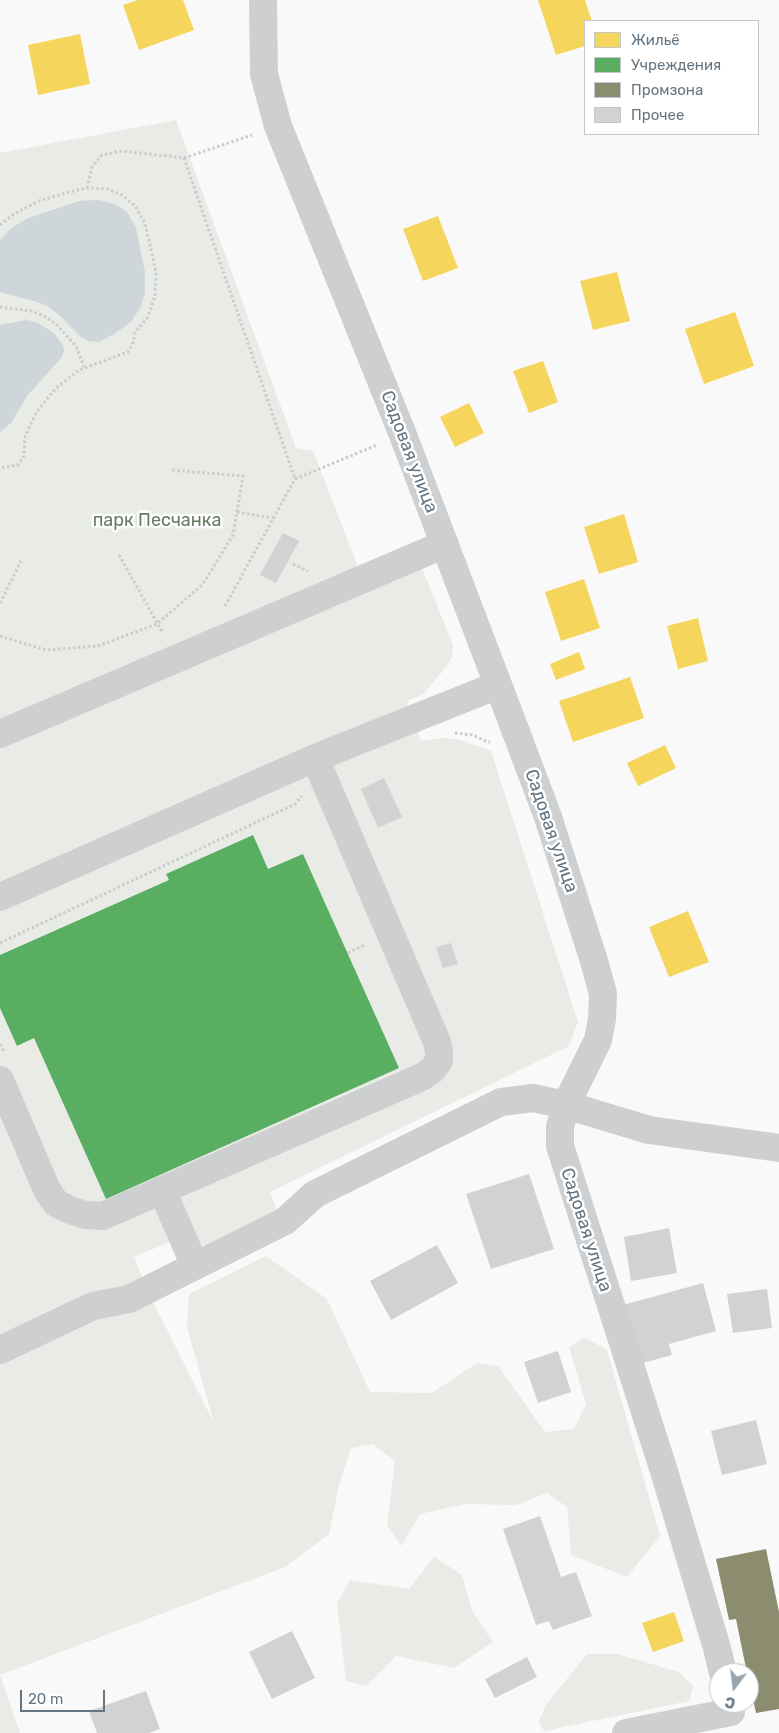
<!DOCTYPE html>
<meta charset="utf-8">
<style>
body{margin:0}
#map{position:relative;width:779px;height:1733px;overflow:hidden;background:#f9f9f9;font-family:Rubik,sans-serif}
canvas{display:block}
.legend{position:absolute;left:584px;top:20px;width:175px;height:115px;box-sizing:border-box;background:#fff;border:1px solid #c1c8cd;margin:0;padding:6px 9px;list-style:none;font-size:15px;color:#657683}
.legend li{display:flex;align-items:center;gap:10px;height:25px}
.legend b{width:25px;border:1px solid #c1c8cd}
.north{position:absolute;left:709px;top:1663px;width:50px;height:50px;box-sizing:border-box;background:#fff;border:1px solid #c1c8cd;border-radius:50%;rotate:195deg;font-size:14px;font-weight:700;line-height:20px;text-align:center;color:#657683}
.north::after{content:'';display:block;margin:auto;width:18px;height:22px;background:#99a4ac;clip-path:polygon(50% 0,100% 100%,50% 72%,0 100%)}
.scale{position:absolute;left:20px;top:1690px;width:85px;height:22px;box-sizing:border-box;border:2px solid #657683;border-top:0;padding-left:6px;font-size:15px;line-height:18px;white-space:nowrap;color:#657683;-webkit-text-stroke:4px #fff;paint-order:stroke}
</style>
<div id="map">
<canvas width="779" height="1733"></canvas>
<ul class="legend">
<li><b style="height:14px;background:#f6d55c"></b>Жильё</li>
<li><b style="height:14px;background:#5aae61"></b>Учреждения</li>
<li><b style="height:14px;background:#8c8c6e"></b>Промзона</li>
<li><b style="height:14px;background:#d0d2d3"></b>Прочее</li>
</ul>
<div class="north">С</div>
<div class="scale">20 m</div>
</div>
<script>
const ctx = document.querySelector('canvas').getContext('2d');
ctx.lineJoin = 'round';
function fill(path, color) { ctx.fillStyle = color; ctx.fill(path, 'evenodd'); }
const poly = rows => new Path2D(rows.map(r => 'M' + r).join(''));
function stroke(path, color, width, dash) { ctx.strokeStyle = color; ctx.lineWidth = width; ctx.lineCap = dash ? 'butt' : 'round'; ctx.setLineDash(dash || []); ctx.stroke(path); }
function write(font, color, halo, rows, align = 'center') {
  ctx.font = font + ' Rubik,sans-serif'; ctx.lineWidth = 5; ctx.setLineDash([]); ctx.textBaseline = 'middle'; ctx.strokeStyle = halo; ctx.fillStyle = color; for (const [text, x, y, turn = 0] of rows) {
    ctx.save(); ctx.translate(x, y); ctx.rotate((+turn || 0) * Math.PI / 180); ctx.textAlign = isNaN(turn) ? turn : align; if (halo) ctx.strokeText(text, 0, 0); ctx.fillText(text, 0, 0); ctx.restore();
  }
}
fill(poly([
 [176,120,296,448,313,451,367,590,422,568,453,645,452,657,442,672,423,694,407,701,413,718,421,741,444,738,461,740,491,751,578,1022,569,1046,270,1192,279,1215,203,1251,170,1242,134,1257,147,1290,214,1423,187,1327,189,1294,266,1256,327,1299,370,1392,432,1393,477,1363,498,1366,545,1432,574,1429,586,1404,569,1347,584,1337,607,1350,660,1536,627,1577,571,1555,567,1507,547,1493,516,1505,466,1504,420,1514,401,1546,387,1525,395,1461,373,1444,351,1448,339,1485,329,1534,285,1567,0,1675,20,1733,0,1733,0,153],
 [434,1557,462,1575,472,1611,493,1642,454,1668,396,1656,366,1686,346,1681,337,1603,350,1580,409,1589],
 [587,1654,617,1654,679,1672,693,1686,689,1701,544,1731,539,1722,545,1706]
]), '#e8ebe6');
fill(poly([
 [97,200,115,204,127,212,136,228,145,272,145,293,140,308,131,322,114,334,99,342,88,341,80,336,58,314,47,306,34,301,0,292,0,240,13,227,28,218,79,201],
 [27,320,38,323,54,333,63,345,64,350,62,357,27,396,11,423,0,432,0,325]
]), '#ced6d9');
fill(poly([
 [138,0,183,0,194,30,139,50,123,5],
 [538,0,585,0,592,21,585,21,585,46,556,55],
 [80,34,90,84,38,95,28,45],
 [438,216,458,268,423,281,403,229],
 [617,272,630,321,593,330,580,281],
 [735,312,754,366,704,384,685,329],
 [543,361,558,402,529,413,513,371],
 [469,403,484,433,455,447,440,417],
 [624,514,638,562,599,574,584,527],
 [584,579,600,628,561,641,545,592],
 [698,618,708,661,678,669,667,626],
 [579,652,585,669,556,680,550,664],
 [630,677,644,718,573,742,559,701],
 [665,745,676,768,638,786,627,763],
 [688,911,709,962,669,977,649,927],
 [674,1612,684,1641,653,1652,642,1623]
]), '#f6d55c');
fill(poly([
 [253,835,268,869,303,854,399,1068,106,1199,34,1038,17,1046,0,1008,0,955,169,880,166,874]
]), '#5aae61');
fill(poly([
 [766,1549,779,1612,779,1709,756,1713,749,1681,749,1673,747,1673,736,1619,729,1620,716,1559]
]), '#8c8c6e');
fill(poly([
 [283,533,299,541,276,583,260,575],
 [384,778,402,817,378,828,361,789],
 [451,943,458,964,443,968,436,947],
 [529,1174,554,1249,491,1269,466,1194],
 [669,1228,677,1273,631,1281,624,1237],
 [437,1245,458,1283,391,1320,370,1281],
 [703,1283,716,1331,669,1344,672,1355,639,1364,623,1305],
 [767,1289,772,1328,733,1333,727,1294],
 [558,1351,571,1392,538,1403,524,1362],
 [756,1420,767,1464,722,1475,711,1431],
 [540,1516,561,1577,576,1572,592,1616,553,1630,549,1621,536,1625,503,1529],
 [292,1631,315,1678,272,1699,249,1652],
 [527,1657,537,1677,495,1698,485,1679],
 [146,1691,160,1729,149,1733,97,1733,89,1711]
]), '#d0d2d3');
stroke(poly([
 [184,158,295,479],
 [87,188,92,167,102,155,122,151,184,158,252,135],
 [0,225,14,214,39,201,69,192,87,188,107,189,122,195,135,206,145,223,156,272,155,296,148,317,134,334,134,341,128,352,79,370,55,389,36,413,25,437,24,456,18,465,0,468],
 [0,307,31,311,44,316,56,324,76,346,84,367],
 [237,512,273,518],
 [119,555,163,633],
 [293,564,308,571],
 [0,603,21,561],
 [225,606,295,479,377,445],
 [0,636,46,650,98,646,157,624,203,584,233,535,243,476,171,470],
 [455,733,472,735,488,742,490,742],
 [0,943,295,804,302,796],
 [348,953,364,945],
 [0,1044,4,1052]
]), '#cbcccd', 3, [2.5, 2.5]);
stroke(poly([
 [263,0,264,74,278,126,403,435,516,732,548,817,594,961,603,994,602,1019,598,1040,566,1105,560,1127,560,1146,663,1468,717,1648,723,1673],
 [0,734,445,544],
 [0,897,315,758,498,685],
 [0,1080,47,1190,56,1203,70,1210,85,1215,103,1216,422,1077,432,1070,439,1061,439,1052,437,1042,315,758],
 [162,1190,195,1266],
 [0,1350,93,1306,129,1299,285,1221,315,1194,501,1102,533,1098,566,1105,649,1130,779,1148],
 [626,1733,731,1712]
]), '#cecfd0', 28);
write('18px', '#657683', '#fff', [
 ["Садовая улица",409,452,69],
 ["Садовая улица",551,831,71],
 ["Садовая улица",586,1230,72]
]);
write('18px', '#687a64', '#fff', [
 ["парк Песчанка",157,521]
]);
</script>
